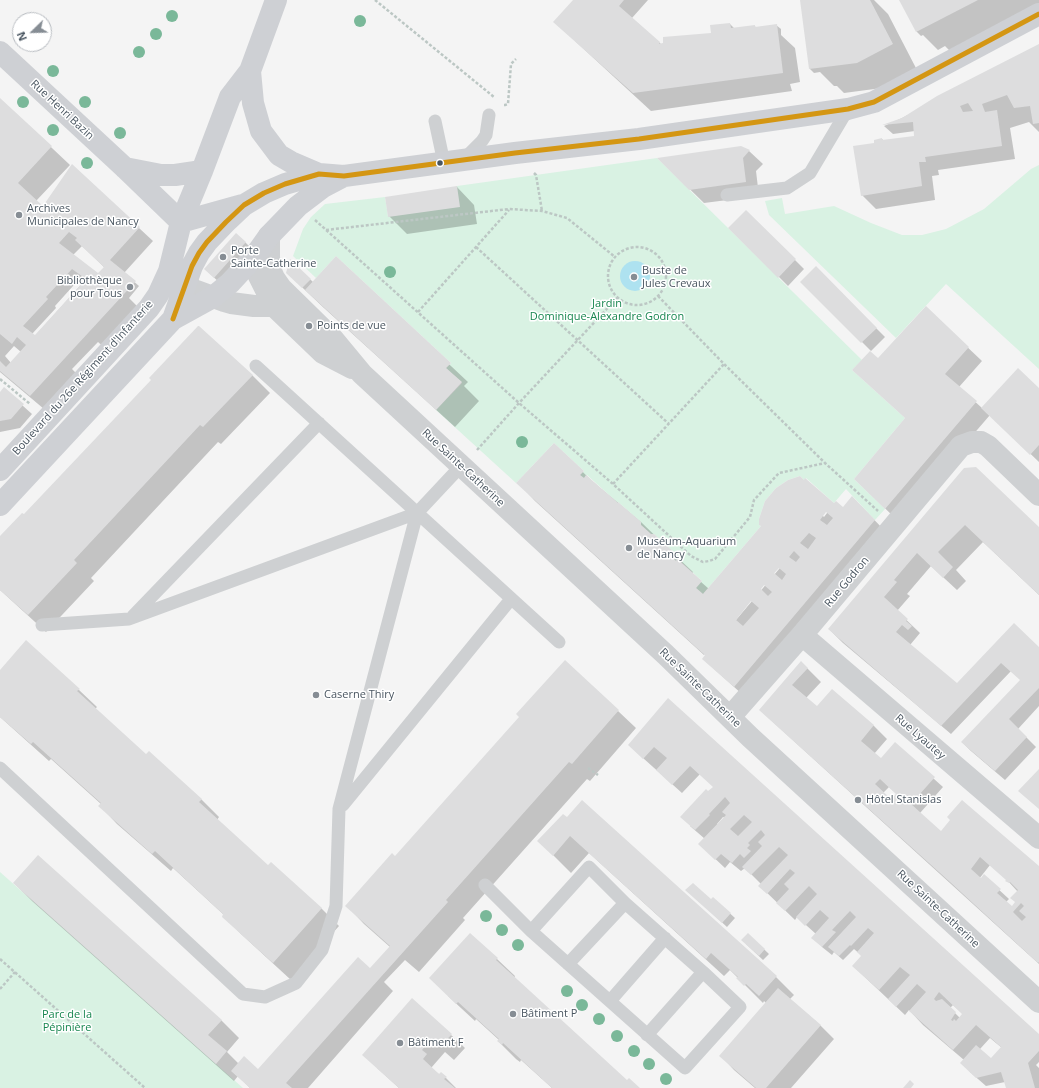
<!DOCTYPE html>
<html>
<head>
<meta charset="utf-8">
<style>
  body { margin:0 }
  #map { position:relative; width:1039px; height:1088px; overflow:hidden; background:#f4f4f4; font-family:"Open Sans",sans-serif }
  canvas { display:block }
  .north { position:absolute; left:12px; top:12px; width:40px; height:40px; box-sizing:border-box; background:#fff; border:1px solid #b7bbc0; border-radius:50%; rotate:247deg; font-size:11px; font-weight:700; line-height:16px; text-align:center; color:#4a5661 }
  .north::after { content:''; display:block; margin:auto; width:14px; height:18px; background:#868d94; clip-path:polygon(50% 0,100% 100%,50% 72%,0 100%) }
</style>
</head>
<body>
<div id="map">
<canvas width="1039" height="1088"></canvas>
<div class="north">N</div>
</div>
<script>
const context = document.querySelector('canvas').getContext('2d');
context.lineJoin = 'round';
function fillPath(path, color) {
  context.fillStyle = color;
  context.fill(path, 'evenodd');
}
function toPath(rows) {
  const path = new Path2D();
  for (const r of rows) {
    if (r.length === 3) {
      path.moveTo(r[0] + r[2], r[1]);
      path.arc(r[0], r[1], r[2], 0, 2 * Math.PI);
      continue;
    }
    path.moveTo(r[0], r[1]);
    for (let i = 2; i < r.length; i += 2) path.lineTo(r[i], r[i + 1]);
  }
  return path;
}
function strokePath(path, color, width, dash) {
  context.strokeStyle = color;
  context.lineWidth = width;
  context.lineCap = dash ? 'butt' : 'round';
  context.setLineDash(dash || []);
  context.stroke(path);
}
function label(font, color, halo, rows, align = 'center') {
  context.font = font + ' "Open Sans",sans-serif';
  context.lineWidth = 3;
  context.setLineDash([]);
  context.textBaseline = 'middle';
  context.strokeStyle = halo;
  context.fillStyle = color;
  for (const [text, x, y, turn = 0] of rows) {
    context.save();
    context.translate(x, y);
    context.rotate((+turn || 0) * Math.PI / 180);
    context.textAlign = isNaN(turn) ? turn : align;
    if (halo) context.strokeText(text, 0, 0);
    context.fillText(text, 0, 0);
    context.restore();
  }
}
fillPath(toPath([
  [657,158,862,360,852,370,905,418,854,479,885,509,875,520,846,489,834,503,806,478,804,480,800,476,788,480,776,488,765,501,759,519,759,525,761,526,703,594,696,588,702,581,678,559,676,561,673,558,676,554,654,534,651,534,641,525,641,522,618,502,618,503,587,475,584,478,580,475,584,471,554,443,516,483,436,410,462,383,446,368,451,363,336,256,316,278,293,256,303,229,311,217,325,204,385,197,388,216,457,186],
  [1039,165,1039,369,946,284,896,338,769,215,765,201,782,198,785,214,834,206,871,223,902,235,922,235,946,229,984,209,1031,169],
  [0,872,243,1088,0,1088]
]), '#d9f2e3');
fillPath(toPath([
  [635,276,15]
]), '#aee2f0');
fillPath(toPath([
  [574,0,648,0,632,18,661,44,712,34,730,24,735,29,755,26,756,28,776,25,781,29,781,35,795,48,800,82,790,84,792,91,651,111,575,41],
  [808,0,874,0,888,14,917,70,882,88,844,93,837,86,834,86,820,72,814,73,810,69],
  [901,0,1039,0,1039,6,951,52,945,46,938,50,923,35,921,36,917,32],
  [1039,45,1039,132,1029,122,1010,128,1015,159,938,170,939,175,932,176,935,200,876,209,862,195,875,144,882,139,884,141,915,137,915,131,893,134,884,126,902,118],
  [0,99,70,165,36,201,44,208,139,228,153,241,124,273,139,286,129,298,142,311,107,350,98,342,72,369,77,374,44,409,0,372],
  [82,246,104,267,102,277,73,255],
  [82,276,86,279,35,336,32,334,56,308,55,306],
  [14,346,21,352,11,363,5,356],
  [740,147,749,151,763,164,756,171,759,196,704,203,659,159],
  [457,187,474,205,477,224,407,234,389,216],
  [746,211,804,269,788,286,730,228],
  [245,242,254,251,223,286,205,269],
  [336,258,468,382,464,386,479,401,455,427,324,308,287,273,291,261,313,282],
  [816,268,885,337,870,352,878,359,926,308,982,361,959,387,982,408,1039,389,1039,462,990,415,965,444,894,517,864,488,906,418,854,370,871,351,802,282],
  [252,375,270,393,221,444,218,442,91,578,94,581,46,632,0,590,0,538,24,516],
  [4,389,32,414,20,428,0,432,0,393],
  [554,444,592,481,641,522,675,555,693,572,692,574,709,589,822,515,824,517,834,504,843,508,861,506,884,530,743,695,703,659,785,562,784,561,704,655,535,501,518,483],
  [965,469,1039,528,1039,595,983,542,956,570,966,581,957,590,931,566,907,594,910,596,897,611,920,633,910,645,957,684,1014,625,1039,649,1039,706,1018,729,1036,747,1005,780,971,751,962,742,1021,680,1011,671,951,734,843,643,829,629],
  [807,668,821,682,806,698,817,708,832,690,874,726,887,739,874,754,881,759,895,744,943,787,920,813,941,832,1039,868,1039,964,864,805,774,723,760,710],
  [889,787,897,794,891,800,883,793],
  [990,865,1007,880,1018,892,1016,902,1012,907,1006,902,1009,899,984,876,980,880,979,879],
  [0,671,79,690,97,707,95,709,146,755,201,799,219,817,217,820,268,866,321,908,339,926,291,980,241,934,223,916,224,915,173,868,171,871,117,824,100,806,101,804,51,759,49,761,0,717],
  [668,699,1039,1035,1039,1062,1036,1065,1039,1068,1039,1088,1007,1088,1005,1082,986,1086,970,1072,964,1060,923,1025,909,1010,905,1015,853,966,862,956,854,949,843,960,834,952,832,955,822,947,816,934,797,917,795,920,760,886,761,884,745,868,741,871,730,862,725,868,709,853,705,839,690,826,708,793,714,787,700,774,682,793,643,758],
  [723,817,725,818,718,825,717,824],
  [953,1005,963,1014,960,1018,950,1008],
  [990,1038,1002,1048,991,1059,980,1049],
  [618,711,636,728,590,781,587,779,463,918,465,920,419,972,405,960,384,982,393,991,308,1088,250,1088,238,1076,234,1081,32,901,14,883,221,1020,239,1038,227,1052,239,1064,258,1070,374,972,390,947,364,924,347,906,395,858],
  [582,802,776,977,794,995,790,999,820,1025,834,1039,791,1088,755,1088,734,1070,721,1056,766,1003,764,1001,763,1003,730,970,724,976,589,853,571,873,539,841,567,819],
  [691,894,711,900,713,898,735,918,727,927],
  [470,934,497,959,515,976,514,978,627,1081,638,1088,552,1088,521,1060,520,1062,516,1059,498,1041,499,1040,476,1019,475,1021,448,996],
  [748,934,769,954,763,960,746,944],
  [412,1000,451,1035,465,1048,454,1060,445,1052,431,1068,440,1075,446,1078,456,1088,399,1088,377,1068]
]), '#0003');
fillPath(toPath([
  [573,0,624,0,619,6,660,42,659,44,663,43,663,37,711,33,710,25,730,23,731,28,755,25,755,27,777,24,783,73,633,93,553,22],
  [800,0,870,0,893,44,857,63,809,69],
  [899,0,978,0,916,32],
  [1039,44,1039,123,1033,124,1030,106,1014,108,1007,95,982,104,985,112,997,110,1002,146,925,157,926,162,919,162,922,186,861,196,853,146,874,143,874,140,882,138,882,140,914,136,913,122,882,125,902,118,937,96],
  [968,103,973,111,963,112,960,106],
  [0,98,52,146,18,183,43,206,72,164,140,227,110,260,136,281,30,396,0,371,0,361,6,367,26,345,17,337,12,344,0,334],
  [69,232,77,238,75,240,104,267,98,273,59,243],
  [72,269,86,279,35,335,23,326,48,299,46,297],
  [741,146,750,150,743,158,746,182,689,190,657,158],
  [457,186,460,207,388,217,385,197],
  [746,210,796,259,778,278,728,228],
  [236,233,246,242,214,278,204,269],
  [336,256,451,363,446,368,462,382,436,410,305,290],
  [290,259,311,279,302,288,286,273],
  [816,266,877,328,861,343,800,282],
  [926,306,969,347,945,374,977,401,885,509,854,479,905,418,852,370,870,351,878,358],
  [198,326,199,326,253,375,203,427,200,425,74,560,77,563,28,615,0,590,0,536,22,513,24,514,151,380,149,378],
  [1018,368,1039,388,1039,445,1030,455,981,408],
  [4,387,24,404,11,419,0,421,0,392],
  [554,443,584,471,580,475,584,478,586,475,618,503,618,502,641,522,641,525,651,534,654,534,676,554,673,558,676,561,677,559,702,581,696,588,703,594,761,526,759,525,759,519,765,501,776,488,788,480,800,476,804,480,805,478,834,503,836,501,843,507,852,496,875,520,734,687,702,659,705,655,698,649,516,483],
  [826,512,833,518,827,525,820,520],
  [809,533,816,538,808,549,800,543],
  [794,551,800,557,796,562,789,557],
  [779,568,786,574,782,580,774,573],
  [764,585,772,592,768,596,761,589],
  [751,601,759,608,743,626,736,620],
  [976,467,1039,527,1039,595,965,525,938,552,953,567,943,578,917,553,894,580,897,582,884,597,908,619,906,621,912,626,908,630,902,625,896,632,957,683,1014,623,1039,647,1039,688,1009,719,1027,737,995,771,961,742,1020,680,1001,663,941,726,828,629,964,468],
  [26,640,80,689,77,691,146,754,149,751,202,799,199,802,268,865,271,862,322,908,273,963,222,917,223,914,155,851,152,854,98,806,101,803,33,742,31,744,0,717,0,670],
  [565,660,619,710,572,764,569,762,446,900,448,902,286,1083,292,1088,250,1088,231,1071,244,1056,258,1069,358,957,370,968,390,946,345,906,392,853,395,856,519,717,516,714],
  [801,661,808,668,792,685,817,706,832,689,874,725,861,741,881,758,895,742,935,777,911,804,941,831,950,820,947,817,962,800,1039,866,1039,962,1038,963,950,882,759,710],
  [880,779,896,794,891,799,875,784],
  [980,857,1006,880,1005,881,1009,883,1010,882,1018,890,1010,898,1015,902,1012,906,997,893,1001,889,984,874,981,878,971,869],
  [1021,903,1024,906,1019,911,1026,917,1022,921,1013,912],
  [668,698,1039,1034,1039,1051,1028,1063,1035,1088,1006,1088,1001,1072,976,1078,960,1063,976,1045,991,1058,1001,1047,976,1025,953,1050,909,1011,926,992,917,984,896,1007,888,999,910,975,900,967,879,990,852,966,861,956,857,952,874,933,868,928,851,946,850,945,839,956,828,947,856,917,850,911,832,930,836,932,822,947,811,938,829,918,820,910,805,926,796,917,817,894,809,886,785,911,776,903,789,889,784,884,795,873,790,869,767,894,758,886,788,855,779,847,751,875,742,867,762,846,758,842,765,835,761,830,748,843,750,845,747,848,751,851,744,858,740,854,732,863,721,854,715,860,698,844,726,815,722,812,730,803,725,797,709,814,710,815,695,830,680,817,706,789,708,791,713,787,690,766,672,785,656,770,667,758,654,747,643,759,628,745],
  [744,815,752,822,738,836,730,829],
  [939,992,962,1014,956,1021,954,1019,953,1021,951,1020,956,1012,942,999,936,1001,934,999],
  [1039,769,1039,809,1018,791],
  [582,800,777,976,759,996,746,984,744,986,736,978,738,977,711,953,706,959,570,836,553,856,537,841,563,814,567,817],
  [38,855,222,1020,208,1035,227,1051,216,1064,13,883],
  [693,883,711,899,713,897,731,913,722,923,685,890],
  [470,933,498,958,496,960,518,980,627,1080,629,1078,640,1088,552,1088,503,1043,502,1045,497,1041,499,1039,458,1002,456,1004,429,978],
  [748,933,765,949,759,956,741,940],
  [778,988,821,1025,766,1088,756,1088,719,1056],
  [412,998,452,1034,440,1047,431,1039,422,1050,427,1054,423,1059,439,1074,441,1072,447,1077,444,1079,455,1088,399,1088,362,1055],
  [910,1080,914,1084,911,1088,903,1088]
]), '#ddddde');
strokePath(toPath([
  [375,0,494,97],
  [504,105,505,105,508,104,511,64,516,59],
  [534,173,536,175,542,211],
  [315,220,519,403,613,484,691,556,703,562,709,561,715,559,750,517,754,500,779,473,825,463],
  [326,230,509,209,542,211,567,218,615,257],
  [476,247,669,424],
  [637,276,29],
  [658,296,724,364,825,463,878,511],
  [418,312,509,210],
  [0,379,30,404],
  [477,450,519,403,617,298],
  [613,484,724,364],
  [588,768,598,775],
  [0,959,145,1088],
  [0,989,15,972]
]), '#bcc7c4', 2.5, [3, 2]);
strokePath(toPath([
  [435,121,444,163],
  [463,160,482,141,486,135,489,115],
  [727,195,787,188,810,173,848,109],
  [256,366,559,642],
  [133,616,319,423],
  [42,625,129,619,417,513,461,466],
  [0,768,243,994,265,997,296,983,322,950,336,906,339,809,417,513],
  [343,805,511,599],
  [485,885,531,931,685,1068,740,1007,703,972,625,903,589,867,531,931],
  [568,964,625,903],
  [610,1001,665,938],
  [647,1035,703,972]
]), '#ced0d2', 13);
strokePath(toPath([
  [269,236,269,257,270,269,274,278,281,288,333,339,362,374,666,655,750,737,1039,1002],
  [257,272,274,306,323,353,352,368],
  [171,273,194,290,224,301,231,303,254,306,274,306],
  [802,635,1039,838],
  [730,717,802,635,961,446,972,442,981,442,988,446,1039,495]
]), '#ced0d2', 22);
strokePath(toPath([
  [0,52,125,168,181,222],
  [250,71,253,103,261,131,279,155,291,162,319,174],
  [125,168,161,175,175,175,202,171],
  [181,222,242,205],
  [173,319,192,266,199,253,207,242,226,222,244,205,264,193,285,184,319,174,344,176,515,153,639,139,848,109,874,102,1039,14],
  [0,470,149,308,158,295,169,271,181,222,202,171,230,97,250,71,272,11,276,0],
  [0,505,173,319,213,297,230,283,254,257,269,236,298,206,323,187,344,176]
]), '#ced0d4', 22);
strokePath(toPath([
  [173,319,192,266,199,253,207,242,226,222,244,205,264,193,285,184,319,174,344,176,515,153,639,139,848,109,874,102,1039,14]
]), '#d49613', 5);
context.fillStyle = '#7ab899';
for (const [x, y] of [
  [172,16],
  [360,21],
  [156,34],
  [139,52],
  [53,71],
  [23,102],
  [85,102],
  [53,130],
  [120,133],
  [87,163],
  [390,272],
  [522,442],
  [486,916],
  [502,930],
  [518,945],
  [567,991],
  [582,1005],
  [599,1019],
  [617,1036],
  [634,1051],
  [649,1064],
  [666,1079]
]) {
  context.beginPath();
  context.arc(x, y, 6, 0, 2 * Math.PI);
  context.fill();
}
for (const [x, y, r, color] of [
  [440,163,3.5,"#4a5661"],
  [19,215,4,"#868d94"],
  [223,257,4,"#868d94"],
  [634,277,4,"#868d94"],
  [130,287,4,"#868d94"],
  [309,326,4,"#868d94"],
  [629,548,4,"#868d94"],
  [316,695,4,"#868d94"],
  [858,800,4,"#868d94"],
  [513,1014,4,"#868d94"],
  [400,1043,4,"#868d94"]
]) {
  const dot = new Path2D();
  dot.arc(x, y, r, 0, 2 * Math.PI);
  context.fillStyle = color;
  context.fill(dot);
  strokePath(dot, '#fff', 1.5);
}
label('11px', '#4a5661', '#fff', [
  ["Rue Henri Bazin",62,110,43],
  ["Boulevard du 26e Régiment d'Infanterie",83,378,-48],
  ["Rue Sainte-Catherine",463,468,43],
  ["Rue Godron",847,582,-50],
  ["Rue Sainte-Catherine",700,688,44],
  ["Rue Lyautey",920,737,41],
  ["Rue Sainte-Catherine",938,909,43]
]);
label('11px', '#4a5661', '#fff', [
  ["Archives",27,209],
  ["Municipales de Nancy",27,222],
  ["Porte",231,251],
  ["Sainte-Catherine",231,264],
  ["Buste de",642,271],
  ["Jules Crevaux",642,284],
  ["Bibliothèque",122,281,"right"],
  ["pour Tous",122,294,"right"],
  ["Points de vue",317,326],
  ["Muséum-Aquarium",637,542],
  ["de Nancy",637,555],
  ["Caserne Thiry",324,695],
  ["Hôtel Stanislas",866,800],
  ["Bâtiment P",521,1014],
  ["Bâtiment F",408,1043]
], 'left');
label('11px', '#17864f', '#fff', [
  ["Jardin",607,304],
  ["Dominique-Alexandre Godron",607,317],
  ["Parc de la",67,1015],
  ["Pépinière",67,1028]
]);
</script>
</body>
</html>
